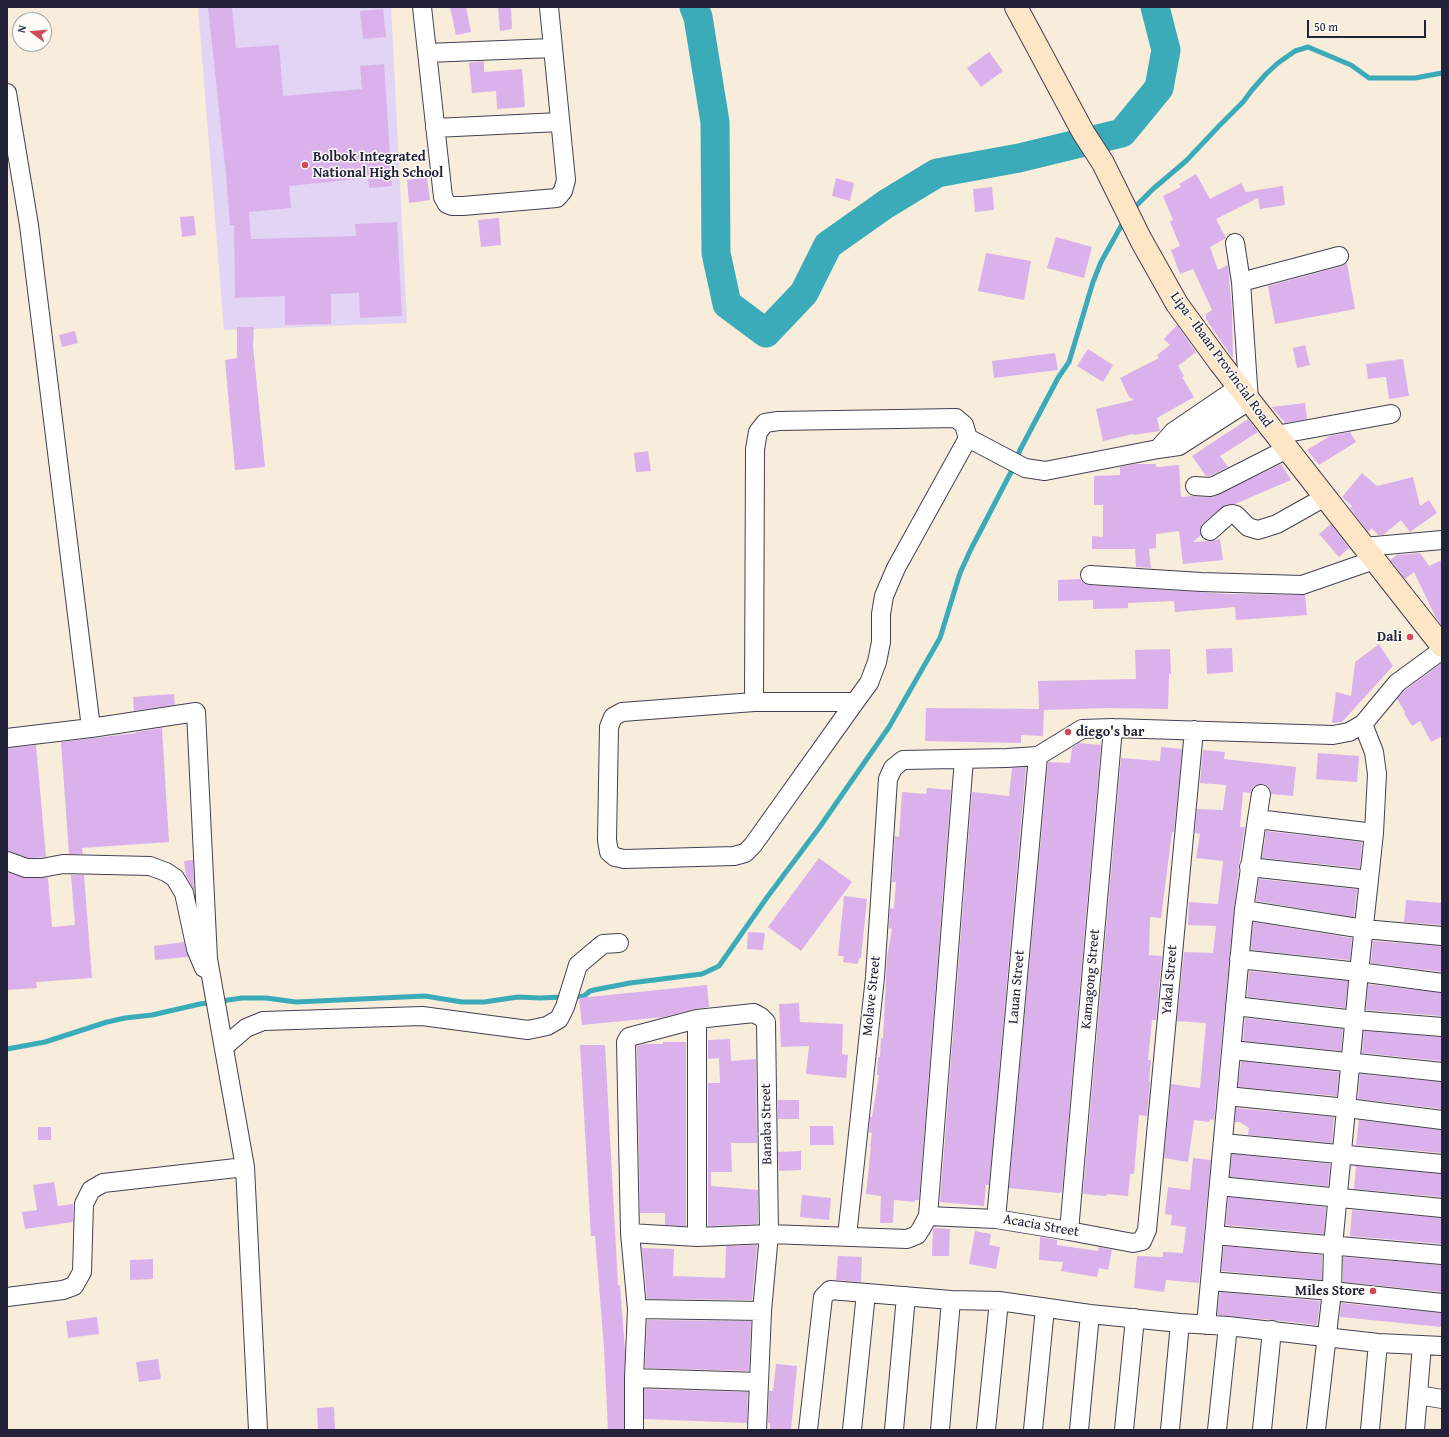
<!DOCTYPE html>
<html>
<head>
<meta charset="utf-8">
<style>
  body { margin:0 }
  #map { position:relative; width:1449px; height:1437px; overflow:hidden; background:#f8ecdb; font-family:"Gentium Book Plus",serif }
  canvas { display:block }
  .frame { position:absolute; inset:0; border:8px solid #22223b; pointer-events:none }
  .north { position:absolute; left:12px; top:12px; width:40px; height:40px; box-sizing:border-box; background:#fdfcf7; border:1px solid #a5a5ac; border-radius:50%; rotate:286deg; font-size:11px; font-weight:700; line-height:16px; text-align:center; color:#22223b }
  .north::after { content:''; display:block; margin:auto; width:14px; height:18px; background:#d1495b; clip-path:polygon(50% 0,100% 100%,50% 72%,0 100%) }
  .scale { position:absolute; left:1307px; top:20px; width:119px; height:18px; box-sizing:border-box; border:2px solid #22223b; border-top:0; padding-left:5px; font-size:12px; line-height:14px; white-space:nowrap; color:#22223b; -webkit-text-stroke:3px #fdfcf7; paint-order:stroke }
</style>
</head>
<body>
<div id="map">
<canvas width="1449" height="1437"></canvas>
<div class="frame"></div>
<div class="north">N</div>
<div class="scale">50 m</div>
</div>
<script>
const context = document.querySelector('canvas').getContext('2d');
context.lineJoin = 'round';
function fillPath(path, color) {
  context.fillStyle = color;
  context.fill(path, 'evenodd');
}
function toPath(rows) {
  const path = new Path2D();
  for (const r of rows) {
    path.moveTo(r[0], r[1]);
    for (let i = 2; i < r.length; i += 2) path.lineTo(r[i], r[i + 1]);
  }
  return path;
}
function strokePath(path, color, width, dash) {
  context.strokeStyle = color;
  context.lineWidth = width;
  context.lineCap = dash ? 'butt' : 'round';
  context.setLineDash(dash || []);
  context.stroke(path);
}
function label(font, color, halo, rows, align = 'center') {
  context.font = font + ' "Gentium Book Plus",serif';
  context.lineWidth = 3;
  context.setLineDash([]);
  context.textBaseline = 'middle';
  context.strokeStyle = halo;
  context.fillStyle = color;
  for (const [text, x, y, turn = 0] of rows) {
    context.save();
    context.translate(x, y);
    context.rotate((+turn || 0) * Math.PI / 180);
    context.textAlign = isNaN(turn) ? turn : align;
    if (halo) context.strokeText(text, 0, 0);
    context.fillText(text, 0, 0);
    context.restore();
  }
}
fillPath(toPath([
  [198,7,391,7,407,323,224,330]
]), '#e1d4f4');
strokePath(toPath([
  [1132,210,1153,189,1186,161,1220,125,1243,102,1252,90,1266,74,1278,63,1295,51,1308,47,1351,65,1369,78,1415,78,1442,73],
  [573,997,584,996,590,991,599,989,630,983,702,974,719,966,768,896,819,828,889,727,940,638,960,573,971,549,1011,472,1020,450,1058,378,1069,362,1093,282,1101,262,1125,219],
  [7,1049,45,1042,107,1022,125,1018,152,1015,200,1004,242,998,266,998,296,1002,425,996,462,1002,484,1002,518,997,540,998,562,997]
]), '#3cabb9', 5);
strokePath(toPath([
  [694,7,698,17,715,122,716,253,727,304,766,333,804,293,828,245,886,204,937,173,1019,158,1122,133,1159,88,1166,50,1155,7]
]), '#3cabb9', 29);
fillPath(toPath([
  [208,7,232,7,236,48,279,45,283,96,362,89,360,66,384,64,392,186,369,188,368,178,289,186,291,208,249,212,251,239,356,236,355,224,397,222,402,316,360,318,359,293,331,294,331,324,285,325,285,296,235,298,234,225,230,225,226,175],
  [450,7,466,7,471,32,456,35],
  [498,7,511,7,512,29,500,31],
  [383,9,386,37,363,39,360,11],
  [989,52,1003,71,981,87,967,68],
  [484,61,484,72,522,69,525,107,497,109,496,91,472,93,469,63],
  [1196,174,1210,199,1241,183,1246,192,1283,186,1285,205,1260,209,1258,198,1216,219,1226,238,1210,247,1218,270,1228,265,1232,310,1233,359,1206,319,1206,314,1212,310,1193,269,1180,274,1171,250,1180,246,1170,222,1173,220,1163,196,1181,187,1179,184],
  [427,177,430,200,409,203,407,180],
  [836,178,854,183,850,201,832,196],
  [992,187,994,210,975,212,973,189],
  [194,216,196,235,182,237,180,217],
  [499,218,501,245,481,247,478,220],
  [1056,237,1092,247,1084,278,1047,268],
  [986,253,1031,261,1024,300,978,291],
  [1347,263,1355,309,1275,324,1268,286,1342,266],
  [1177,325,1196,352,1178,366,1184,376,1182,377,1194,397,1157,418,1160,431,1133,435,1133,434,1103,441,1096,409,1134,400,1129,397,1120,378,1159,358,1157,355,1170,345,1164,339],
  [237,327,254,327,253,346,265,467,235,470,225,360,237,358],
  [75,331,78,343,62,347,59,335],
  [1305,345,1310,365,1297,368,1293,348],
  [1088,349,1113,365,1103,382,1077,366],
  [1055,353,1058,370,994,378,992,361],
  [1403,359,1409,396,1389,399,1386,377,1368,379,1366,364],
  [1305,403,1307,419,1285,423,1272,407],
  [1248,419,1258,432,1220,456,1228,467,1212,475,1206,476,1192,456],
  [1350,432,1356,442,1319,465,1307,450,1330,436],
  [648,451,651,471,636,472,634,453],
  [1134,464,1156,464,1156,467,1179,465,1181,497,1192,496,1213,497,1281,464,1291,480,1235,504,1225,505,1203,523,1200,528,1201,535,1193,542,1212,541,1220,539,1223,560,1183,564,1179,531,1156,534,1156,548,1149,549,1151,568,1136,567,1135,549,1092,549,1092,536,1103,537,1103,505,1094,505,1094,476,1120,475,1120,467],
  [1362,473,1377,486,1413,477,1420,506,1429,500,1437,513,1410,532,1401,520,1383,535,1378,535,1372,528,1368,532,1350,508,1352,506,1342,497],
  [1331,524,1349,548,1339,557,1319,534],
  [1420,553,1429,566,1442,560,1442,626,1435,616,1414,572,1405,579,1390,560,1397,555],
  [1080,579,1084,583,1089,585,1229,594,1305,595,1307,615,1236,620,1235,607,1175,612,1174,601,1128,603,1128,608,1093,609,1093,600,1058,601,1058,580],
  [1379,644,1393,666,1342,722,1332,723,1336,692,1351,696,1355,662],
  [1232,648,1233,672,1207,674,1206,649],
  [1170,649,1171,674,1169,674,1168,709,1109,708,1044,710,1043,736,1021,735,1021,743,925,741,926,708,1039,709,1038,681,1136,679,1135,650],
  [1442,663,1442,736,1431,742,1420,721,1412,726,1404,713,1405,712,1397,699,1404,691],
  [174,694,175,705,134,711,133,697],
  [162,728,169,842,82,848,83,854,69,854,61,742,136,733,136,732],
  [1079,743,1101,745,1062,1192,1059,1193,1009,1188,1048,762,1070,763,1072,748],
  [36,745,46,857,28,858,7,851,7,748],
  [1161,747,1182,749,1174,832,1172,832,1161,918,1150,917,1149,955,1162,956,1156,1020,1152,1020,1148,1060,1151,1060,1149,1082,1150,1082,1147,1116,1139,1115,1134,1174,1130,1174,1128,1196,1107,1194,1106,1196,1083,1194,1121,758,1160,761],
  [1203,750,1225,752,1224,759,1296,767,1293,796,1272,794,1271,795,1271,790,1268,786,1262,784,1258,784,1253,787,1251,793,1243,792,1240,827,1245,827,1239,865,1234,909,1214,1120,1210,1119,1209,1122,1194,1120,1188,1162,1164,1158,1171,1084,1200,1088,1206,1023,1177,1021,1184,952,1213,953,1216,926,1188,925,1189,902,1218,904,1223,861,1196,858,1200,834,1195,833,1197,809,1223,810,1226,785,1200,783],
  [1318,753,1359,756,1357,782,1316,779],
  [1026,767,989,1185,986,1185,984,1206,940,1202,972,792,1009,796,1012,768],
  [927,788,951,790,919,1200,915,1200,915,1202,894,1200,893,1223,880,1223,881,1196,866,1194,871,1147,870,1147,872,1133,869,1132,870,1117,872,1117,879,1075,877,1075,878,1057,880,1057,881,1038,883,1038,887,958,892,929,889,928,890,908,894,909,896,882,892,882,895,836,899,837,902,792,926,794],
  [1266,831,1362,842,1360,868,1262,858],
  [819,858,852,882,801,951,768,927],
  [193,860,194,890,186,875,184,861],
  [7,872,26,878,48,878,52,927,75,925,71,875,84,875,92,978,36,982,37,988,7,990],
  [1259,879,1357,889,1354,917,1256,901],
  [844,896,867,899,861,958,859,958,858,964,843,962,844,956,838,956],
  [1406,900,1442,903,1442,925,1404,922],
  [1253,922,1352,938,1350,960,1251,950],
  [748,932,765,933,763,950,747,949],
  [1373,941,1442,946,1442,972,1371,963],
  [184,942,188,957,155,960,154,946],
  [1249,971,1348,981,1345,1008,1247,997],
  [1368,984,1442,993,1442,1016,1366,1010],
  [707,985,709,1007,694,1009,664,1017,582,1025,579,998],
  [799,1003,800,1022,843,1024,842,1054,848,1055,846,1078,806,1074,809,1046,781,1047,779,1004],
  [1245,1018,1343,1029,1341,1051,1243,1041],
  [1364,1031,1442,1037,1442,1061,1362,1053],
  [730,1039,731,1061,756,1059,757,1143,731,1143,732,1172,711,1172,711,1186,758,1190,758,1224,708,1226,708,1083,720,1083,719,1058,708,1059,708,1040],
  [663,1042,686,1042,686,1226,665,1225,665,1213,640,1213,637,1046,644,1044,663,1044],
  [580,1045,605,1045,618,1285,620,1285,625,1351,624,1430,608,1430,604,1348,595,1236,591,1236],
  [1241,1061,1339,1072,1337,1096,1238,1087],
  [1360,1074,1442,1082,1442,1109,1358,1099],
  [778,1100,799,1100,799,1119,778,1119],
  [1236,1108,1334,1117,1332,1143,1248,1135,1249,1128,1240,1122,1235,1122],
  [1359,1120,1442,1130,1442,1153,1356,1145],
  [810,1126,833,1126,834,1145,810,1145],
  [38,1127,51,1127,51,1140,38,1140],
  [801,1151,801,1170,779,1171,778,1152],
  [1232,1154,1330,1164,1328,1186,1230,1177],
  [1193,1158,1211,1160,1199,1283,1166,1280,1164,1292,1134,1288,1137,1256,1163,1257,1163,1252,1183,1253,1186,1227,1171,1225,1172,1215,1165,1214,1168,1187,1190,1190],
  [1356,1166,1442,1174,1442,1197,1354,1189],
  [54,1182,58,1206,73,1204,73,1222,25,1229,22,1212,37,1210,33,1185],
  [802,1195,831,1198,829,1220,800,1217],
  [1228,1197,1326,1207,1324,1234,1226,1225],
  [1352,1210,1442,1218,1442,1244,1350,1236],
  [933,1228,950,1229,949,1256,932,1256],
  [975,1231,991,1234,989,1245,1000,1247,996,1269,969,1264],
  [1040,1237,1057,1240,1057,1245,1098,1251,1099,1247,1112,1250,1108,1270,1099,1268,1097,1277,1061,1271,1063,1262,1039,1260],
  [757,1245,752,1300,647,1299,642,1248,674,1249,673,1276,725,1278,726,1246],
  [1224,1246,1322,1255,1322,1280,1221,1271],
  [838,1256,862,1257,861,1282,836,1280],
  [1343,1257,1442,1265,1442,1292,1343,1282],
  [153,1259,153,1279,130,1280,130,1260],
  [1220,1292,1320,1301,1317,1325,1273,1320,1217,1315],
  [1341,1303,1442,1313,1442,1327,1340,1317],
  [97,1317,99,1334,68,1338,66,1321],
  [647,1320,751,1321,749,1371,645,1368],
  [158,1359,161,1379,139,1382,136,1362],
  [776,1364,797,1366,791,1430,770,1430,770,1423,768,1423,769,1391,773,1391],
  [644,1389,748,1392,747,1423,644,1419],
  [334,1407,335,1430,318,1430,317,1408]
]), '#dbb1eb');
const minor = toPath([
  [422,7,443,197,447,204,452,206,463,206,557,198,563,191,566,180,549,7],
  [427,53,552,48],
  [7,93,29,225,91,728],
  [435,128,560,122],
  [1235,243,1241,282],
  [1276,435,1391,414],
  [968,438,1025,468,1045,471,1158,449,1179,446,1249,401,1241,282,1339,256],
  [1158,449,1173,432,1239,387],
  [1195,486,1210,487,1216,485,1287,449],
  [1210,531,1228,515,1232,514,1236,515,1248,527,1258,530,1277,524,1325,497],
  [1364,547,1442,540],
  [1090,575,1201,582,1302,585,1374,560],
  [754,702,755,449,758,432,765,423,778,421,956,418,964,425,968,438,896,568,884,596,881,614,881,642,877,662,869,683,855,702,753,845,745,853,734,856,624,859,615,857,609,852,607,840,609,727,613,717,622,712,754,702,855,702],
  [7,738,91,728,196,712,208,959,245,1167,258,1430],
  [1257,819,1261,794],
  [7,861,26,868,42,868,63,864,150,866,166,872,175,878,184,893,196,949,204,968],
  [1249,867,1369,880],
  [1244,910,1364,929,1442,936],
  [1239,959,1359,972,1442,983],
  [1235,1006,1355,1020,1442,1027],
  [697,1019,697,1237],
  [225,1046,246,1028,263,1021,422,1016,528,1030,547,1026,559,1019,565,1007,578,965,603,944,619,943],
  [1232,1050,1442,1072],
  [1227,1096,1347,1108,1442,1120],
  [1223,1143,1442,1164],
  [1219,1186,1442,1208],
  [928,1216,996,1219,1069,1231,1133,1243,1142,1241,1147,1230,1194,730],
  [996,1219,1038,756],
  [1069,1231,1113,728],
  [630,1233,697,1237,769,1234,907,1239,917,1235,921,1229,928,1216,964,759],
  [1214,1235,1442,1255],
  [847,1236,875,977,888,779,893,768,903,760,1007,758,1038,756,1082,729,1113,728,1333,735,1349,732,1363,724,1397,683,1442,650],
  [1210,1281,1332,1291,1442,1303],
  [7,1297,63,1290,74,1286,82,1272,84,1204,91,1190,103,1183,245,1167],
  [637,1309,762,1311],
  [1206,1325,1244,910,1257,819,1374,833],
  [634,1378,759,1382],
  [1418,1395,1442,1399],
  [634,1430,634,1378,637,1309,630,1233,626,1042,629,1037,697,1019,754,1013,761,1017,766,1022,769,1234,762,1311,757,1430],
  [808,1430,823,1297,830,1290,951,1300,999,1301,1090,1314,1180,1323,1228,1326,1378,1343,1442,1346],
  [852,1430,866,1293],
  [894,1430,906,1296],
  [940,1430,951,1300],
  [986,1430,999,1301],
  [1033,1430,1045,1308],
  [1079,1430,1090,1314],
  [1124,1430,1135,1318],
  [1170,1430,1180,1323],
  [1217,1430,1228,1326],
  [1262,1430,1272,1330],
  [1316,1430,1332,1291,1333,1246,1359,972,1374,833,1377,774,1374,752,1363,724],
  [1370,1430,1378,1343],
  [1415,1430,1422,1345]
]);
const secondary = toPath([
  [1016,7,1083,132,1103,163,1141,240,1177,304,1220,363,1442,646]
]);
strokePath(minor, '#424053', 20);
strokePath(secondary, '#424053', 24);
strokePath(minor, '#fff', 18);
strokePath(secondary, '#fee5c5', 22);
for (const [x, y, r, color] of [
  [305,165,4,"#d1495b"],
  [1410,637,4,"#d1495b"],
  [1068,732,4,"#d1495b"],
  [1373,1291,4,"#d1495b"]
]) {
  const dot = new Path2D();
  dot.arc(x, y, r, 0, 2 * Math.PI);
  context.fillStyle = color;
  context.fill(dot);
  strokePath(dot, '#fdfcf7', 1.5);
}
label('bold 14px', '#22223b', '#fdfcf7', [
  ["Bolbok Integrated",313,157],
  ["National High School",313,173],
  ["Dali",1402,637,"right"],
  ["diego's bar",1076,732],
  ["Miles Store",1365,1291,"right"]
], 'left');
label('14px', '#22223b', '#fdfcf7', [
  ["Lipa - Ibaan Provincial Road",1221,360,54],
  ["Kamagong Street",1091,979,-85],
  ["Yakal Street",1170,980,-85],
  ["Lauan Street",1017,987,-85],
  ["Molave Street",872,996,-84],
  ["Banaba Street",767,1124,-91],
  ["Acacia Street",1041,1226,10]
]);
</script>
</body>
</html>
